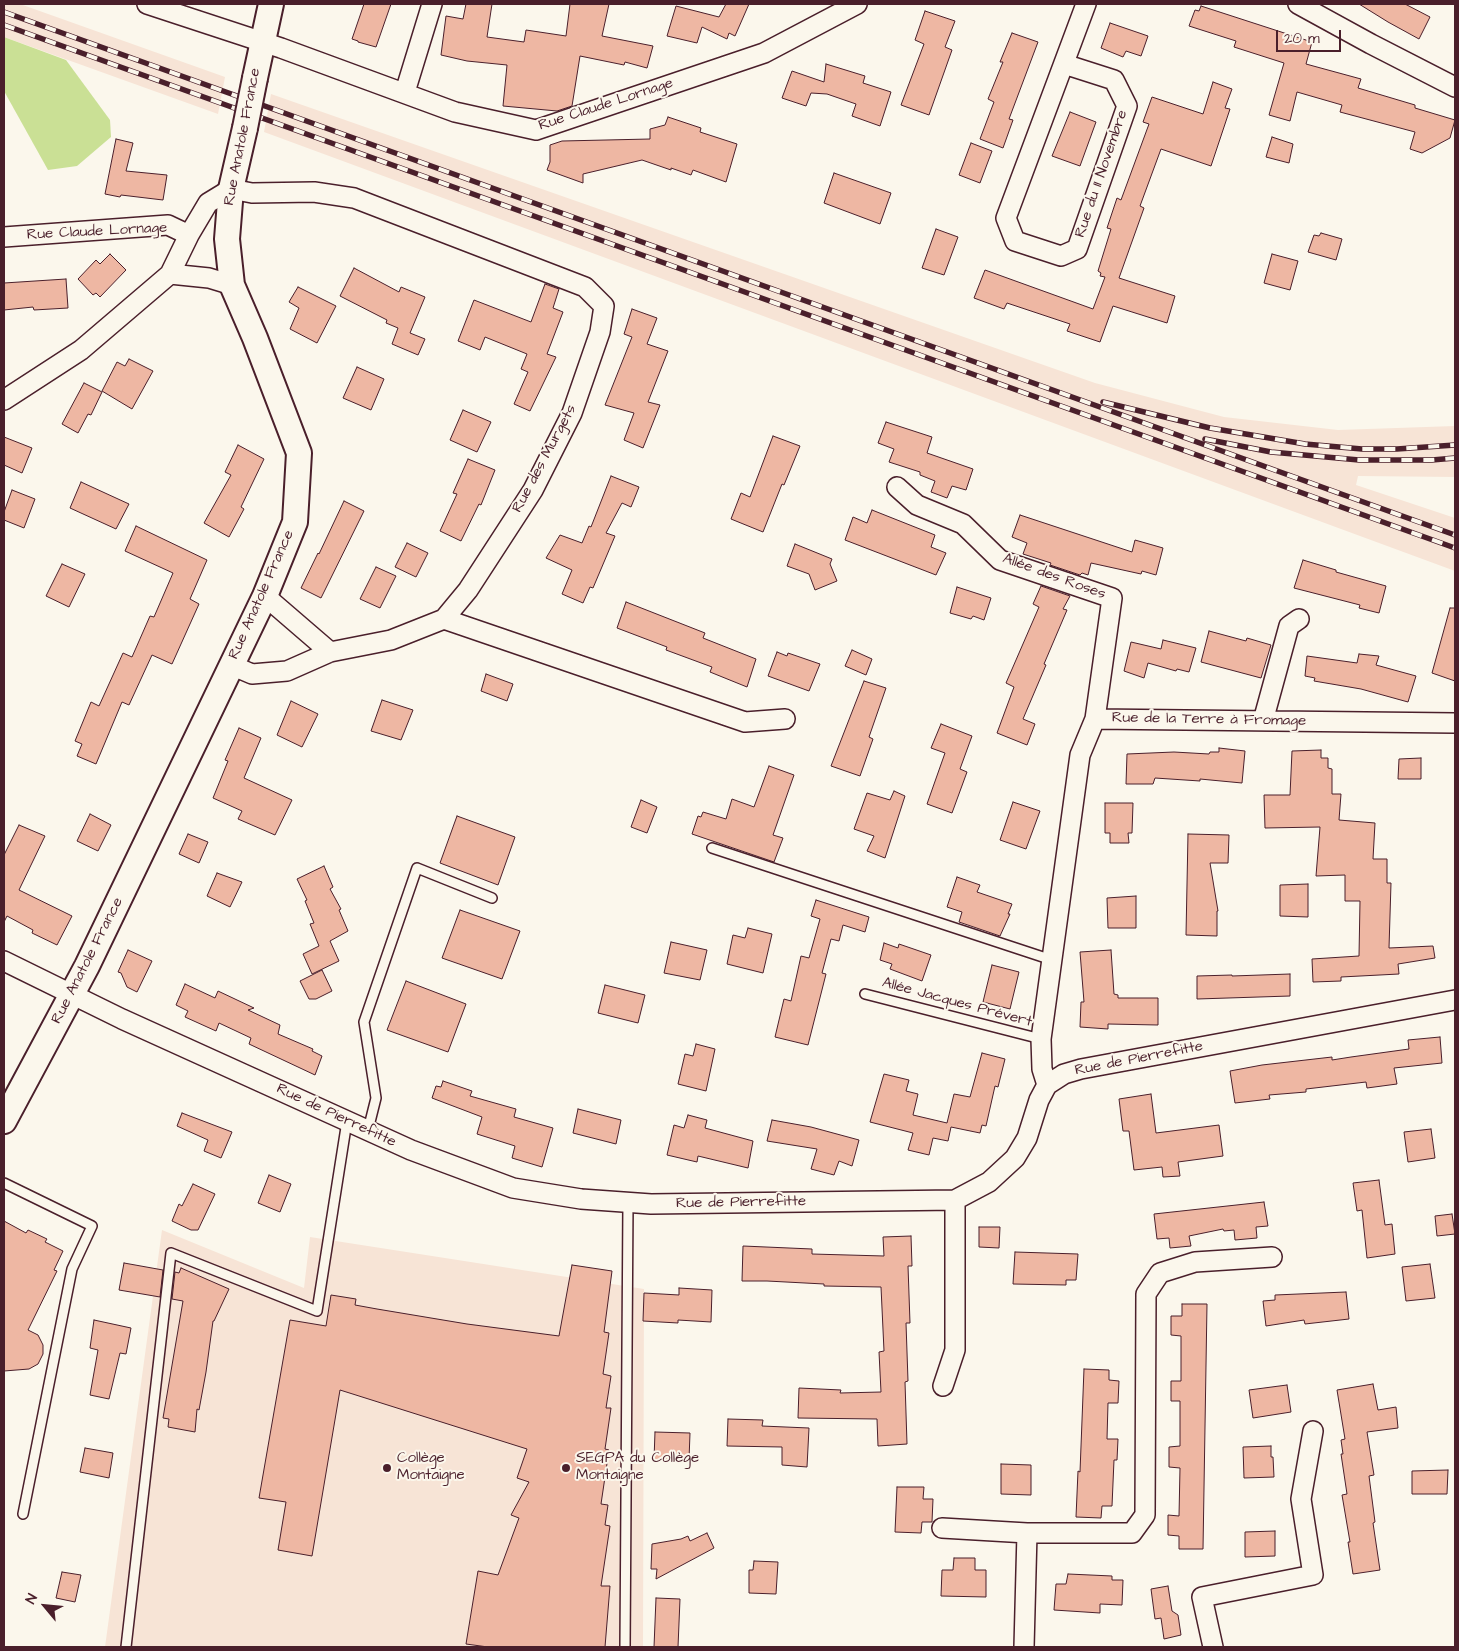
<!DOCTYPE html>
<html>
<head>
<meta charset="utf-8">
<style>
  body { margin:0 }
  #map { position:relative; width:1459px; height:1651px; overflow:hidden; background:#fbf7ec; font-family:"Architects Daughter",sans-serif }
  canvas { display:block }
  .frame { position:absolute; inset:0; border:5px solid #4a1f2b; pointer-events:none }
  .north { position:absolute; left:20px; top:1581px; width:50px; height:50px; -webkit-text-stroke:4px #fbf7ec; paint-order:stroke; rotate:298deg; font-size:14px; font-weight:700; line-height:20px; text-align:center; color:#4a1f2b }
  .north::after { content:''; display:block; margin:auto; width:18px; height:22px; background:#4a1f2b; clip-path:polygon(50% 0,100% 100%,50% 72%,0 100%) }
  .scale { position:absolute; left:1276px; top:30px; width:65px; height:22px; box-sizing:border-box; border:2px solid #4a1f2b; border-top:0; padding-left:6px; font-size:15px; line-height:18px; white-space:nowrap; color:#4a1f2b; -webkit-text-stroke:4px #fbf7ec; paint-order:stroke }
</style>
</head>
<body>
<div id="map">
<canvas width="1459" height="1651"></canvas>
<div class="frame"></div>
<div class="north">N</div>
<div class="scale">20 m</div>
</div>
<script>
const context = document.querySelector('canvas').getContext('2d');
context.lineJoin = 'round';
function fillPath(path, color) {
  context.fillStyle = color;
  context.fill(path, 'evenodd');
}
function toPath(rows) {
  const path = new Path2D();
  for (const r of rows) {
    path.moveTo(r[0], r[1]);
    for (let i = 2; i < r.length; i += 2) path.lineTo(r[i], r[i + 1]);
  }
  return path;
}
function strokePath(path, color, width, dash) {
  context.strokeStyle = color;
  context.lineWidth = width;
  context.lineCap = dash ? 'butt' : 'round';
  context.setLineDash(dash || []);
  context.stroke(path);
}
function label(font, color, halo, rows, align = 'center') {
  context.font = font + ' "Architects Daughter",sans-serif';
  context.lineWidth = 4;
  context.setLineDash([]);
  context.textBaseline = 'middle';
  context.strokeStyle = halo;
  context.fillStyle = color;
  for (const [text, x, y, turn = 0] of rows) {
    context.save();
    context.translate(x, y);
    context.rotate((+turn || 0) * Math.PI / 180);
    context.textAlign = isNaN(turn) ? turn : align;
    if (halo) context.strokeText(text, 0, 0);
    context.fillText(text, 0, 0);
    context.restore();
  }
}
fillPath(toPath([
  [4,4,20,4,225,77,218,114,4,37],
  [271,94,1095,383,1224,417,1338,430,1455,426,1455,477,1358,476,1356,485,1455,518,1455,571,264,132],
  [162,1230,304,1288,310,1237,644,1289,643,1647,105,1647]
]), '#f7e4d6');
fillPath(toPath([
  [4,37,66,60,110,120,111,137,77,166,48,170,4,91]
]), '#cae095');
const building = toPath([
  [364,4,391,4,376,47,358,42,358,41,352,39,364,4],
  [466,4,492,4,487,37,524,42,526,30,566,36,570,4,609,4,602,36,653,46,647,68,625,62,624,65,580,56,572,106,557,111,503,106,507,65,467,61,441,55,446,16,463,19,466,4],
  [726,4,749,4,735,36,729,33,727,39,702,27,697,43,667,36,676,6,719,17,726,4],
  [1359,4,1405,4,1430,17,1419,39,1388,22,1359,4],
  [1201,6,1312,42,1306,64,1361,79,1358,88,1415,105,1415,108,1455,120,1450,138,1422,153,1410,149,1415,132,1340,112,1342,105,1297,92,1290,121,1269,115,1284,63,1234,47,1236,41,1189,26,1195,10,1199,11,1201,6],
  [925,11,955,21,945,47,952,50,929,115,901,105,924,44,915,40,925,11],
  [1110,23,1148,36,1141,56,1126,51,1123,57,1101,48,1110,23],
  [1012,33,1038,42,1009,119,1013,120,1003,148,980,139,994,102,988,99,1003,62,1000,62,1012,33],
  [826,64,865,76,863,83,891,92,880,126,852,116,856,104,827,94,811,93,806,106,782,98,792,71,824,82,826,64],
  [1213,82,1232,89,1225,108,1230,109,1211,166,1161,149,1140,206,1144,208,1119,278,1175,296,1167,323,1113,306,1100,342,1067,331,1070,324,1007,303,1004,309,974,298,985,270,1093,309,1105,277,1100,276,1101,273,1098,271,1111,229,1107,228,1117,198,1121,200,1149,124,1143,122,1152,97,1203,114,1213,82],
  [1070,112,1096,122,1080,166,1052,156,1070,112],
  [668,117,701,128,700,132,737,144,726,182,693,170,691,175,671,168,671,170,642,160,583,174,583,183,547,170,550,162,550,145,562,141,650,139,650,129,665,125,668,117],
  [1272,137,1293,144,1289,163,1266,157,1272,137],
  [116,139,133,143,126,171,167,175,163,200,121,195,120,197,105,194,116,139],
  [971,143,992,151,980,183,959,175,971,143],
  [834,173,891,193,880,224,824,203,834,173],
  [936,229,958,237,944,275,922,268,936,229],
  [1321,233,1342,239,1336,260,1308,252,1314,235,1319,236,1321,233],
  [110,254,126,270,100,297,96,293,93,295,78,279,96,260,100,264,110,254],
  [1272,254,1298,261,1290,290,1264,283,1272,254],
  [354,268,399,292,401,287,425,297,410,333,425,339,418,355,392,344,398,328,386,323,387,320,340,296,354,268],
  [66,279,68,308,34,310,33,307,4,310,4,283,66,279],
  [545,284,559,289,553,308,563,312,547,354,556,357,530,411,514,404,528,372,521,369,527,354,485,337,480,350,458,341,474,300,531,322,545,284],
  [298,287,336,306,317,343,290,329,299,308,289,302,298,287],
  [632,309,657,318,647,344,668,351,648,402,660,405,643,448,624,440,634,413,605,405,632,337,624,334,632,309],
  [129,359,153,371,132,409,102,391,117,362,125,366,129,359],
  [357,367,384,379,371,410,343,398,357,367],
  [84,383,102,392,91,415,88,414,78,433,62,424,84,383],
  [463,410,491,422,477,452,450,440,463,410],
  [886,422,932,437,927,453,973,469,966,490,952,486,947,498,931,492,935,481,920,475,920,472,889,462,894,449,878,443,886,422],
  [773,436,800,446,784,485,782,484,763,532,731,519,741,493,750,497,773,436],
  [4,437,32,448,22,473,4,465,4,437],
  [238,445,264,459,241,507,244,509,229,537,204,523,231,475,225,472,238,445],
  [468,459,495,470,481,505,479,504,461,541,440,531,457,494,453,493,468,459],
  [611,476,639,487,631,507,622,503,606,533,615,536,593,588,590,587,583,603,562,594,572,570,546,558,560,535,582,543,589,526,591,527,611,476],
  [81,482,129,504,116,529,70,508,81,482],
  [12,490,35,499,24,528,4,520,4,512,12,490],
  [344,501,364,511,321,598,301,588,318,553,319,554,344,501],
  [872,510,935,535,931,547,946,553,936,575,845,540,853,517,867,523,872,510],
  [1020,515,1132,552,1135,540,1163,548,1156,575,1142,571,1141,574,1091,563,1088,575,1082,573,1080,575,1050,565,1051,563,1023,554,1027,543,1012,537,1020,515],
  [136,526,207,560,190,599,199,604,172,664,152,655,129,705,122,702,96,764,77,756,82,744,75,741,91,702,99,706,123,653,132,657,150,616,154,617,173,573,125,551,136,526],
  [407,543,428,553,416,577,395,567,407,543],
  [795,544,832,559,830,564,837,581,815,590,809,574,787,566,795,544],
  [1303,560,1336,570,1336,572,1386,586,1379,613,1359,608,1360,605,1294,588,1303,560],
  [62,564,85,574,69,607,46,596,62,564],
  [376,567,396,576,380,608,360,599,376,567],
  [1041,586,1070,596,1063,609,1067,610,1044,664,1046,665,1023,719,1035,724,1027,745,997,733,1014,687,1006,683,1039,607,1033,604,1041,586],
  [957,587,991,598,984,620,973,616,971,619,950,613,957,587],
  [626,602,705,633,703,638,756,659,747,687,710,672,712,667,666,650,667,647,617,628,626,602],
  [1450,608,1455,608,1455,681,1432,673,1450,608],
  [1209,631,1246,641,1247,638,1271,645,1261,678,1201,662,1209,631],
  [1163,640,1196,648,1189,672,1177,669,1176,671,1148,663,1144,678,1124,671,1131,642,1161,649,1163,640],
  [852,650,872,659,866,675,845,666,852,650],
  [777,652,787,656,788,653,820,664,809,691,768,676,777,652],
  [1359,654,1379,656,1376,665,1416,676,1408,702,1361,689,1314,681,1315,678,1305,676,1307,656,1357,663,1359,654],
  [486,674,513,684,507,701,481,691,486,674],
  [864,681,886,688,869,737,873,739,860,776,831,766,864,681],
  [382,700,413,710,401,740,371,731,382,700],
  [291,701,318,714,302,747,277,735,291,701],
  [941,724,972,736,960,769,967,772,952,813,927,804,945,753,931,748,941,724],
  [239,728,261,738,244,778,292,800,275,835,238,819,242,811,213,798,228,761,225,760,239,728],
  [1219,748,1245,751,1242,783,1200,779,1200,781,1155,778,1153,784,1126,784,1127,754,1174,752,1209,754,1210,752,1219,752,1219,748],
  [1321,750,1321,758,1328,758,1328,768,1332,769,1332,794,1341,794,1339,820,1375,823,1373,859,1387,859,1387,883,1391,883,1389,948,1433,946,1435,958,1398,964,1399,974,1341,977,1341,981,1313,982,1312,959,1359,956,1360,901,1345,901,1345,875,1316,876,1320,827,1265,828,1264,795,1290,795,1292,751,1321,750],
  [1421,758,1421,779,1398,779,1399,759,1421,758],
  [769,766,794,775,773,835,783,838,774,862,692,834,698,816,701,817,703,812,726,819,732,799,754,807,769,766],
  [894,791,905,796,885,858,867,851,874,836,854,829,867,793,890,800,894,791],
  [641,800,657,807,647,833,631,827,641,800],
  [1013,802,1040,811,1026,849,1000,840,1013,802],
  [1105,803,1133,803,1132,833,1128,833,1129,843,1110,843,1110,833,1105,833,1105,803],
  [90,814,111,825,98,851,77,841,90,814],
  [457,816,515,837,498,885,440,863,457,816],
  [19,825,45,836,19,890,72,916,57,945,32,933,33,930,7,916,4,922,4,855,19,825],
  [188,834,208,842,199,863,179,854,188,834],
  [1188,834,1229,835,1228,863,1210,863,1218,911,1217,911,1217,936,1186,935,1188,834],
  [324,866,333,887,330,889,341,909,339,910,348,931,330,941,339,961,312,974,303,954,319,946,310,924,314,923,305,901,307,900,297,879,324,866],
  [217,873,242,882,230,907,207,896,217,873],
  [957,877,980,885,977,892,1012,904,1008,914,1010,914,1000,936,959,922,962,912,947,907,957,877],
  [1308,884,1308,917,1280,916,1280,885,1308,884],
  [1136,896,1136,928,1108,928,1107,898,1136,896],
  [816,900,869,917,865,932,843,925,839,941,831,939,822,973,826,974,808,1045,775,1037,784,999,791,1001,801,956,809,958,820,919,811,916,816,900],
  [460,910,520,931,502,979,442,958,460,910],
  [748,928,772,934,763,973,727,964,733,935,745,938,748,928],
  [671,942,707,950,700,980,664,973,671,942],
  [884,943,898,948,899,944,931,955,922,981,890,969,892,964,880,960,884,943],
  [128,950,152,961,137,992,127,987,121,973,118,972,128,950],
  [1111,950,1114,994,1118,995,1118,998,1158,998,1158,1025,1108,1024,1108,1029,1080,1027,1081,1002,1084,1002,1080,952,1111,950],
  [992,965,1019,972,1010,1009,983,1002,992,965],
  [322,970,332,991,316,999,309,999,300,981,322,970],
  [1290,974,1290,996,1197,999,1197,976,1232,975,1232,976,1290,974],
  [406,981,466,1004,448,1052,387,1030,406,981],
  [185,984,215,998,218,991,254,1008,248,1010,280,1025,278,1034,313,1049,312,1051,322,1056,315,1075,249,1044,251,1038,219,1023,216,1031,185,1017,188,1011,176,1005,185,984],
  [605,985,645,995,638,1023,598,1013,605,985],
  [1440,1037,1442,1063,1394,1068,1397,1084,1367,1088,1366,1082,1306,1089,1306,1092,1269,1095,1270,1099,1235,1103,1230,1071,1262,1065,1332,1057,1332,1060,1351,1057,1409,1049,1408,1040,1440,1037],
  [696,1044,715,1049,706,1091,678,1084,685,1054,693,1056,696,1044],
  [982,1053,1005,1059,998,1087,995,1086,986,1126,982,1125,980,1133,951,1127,948,1141,933,1138,929,1155,908,1150,913,1133,870,1122,884,1074,909,1080,906,1091,918,1094,913,1115,947,1123,954,1094,970,1097,982,1053],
  [443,1081,472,1091,470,1096,516,1109,514,1117,553,1128,542,1167,512,1158,515,1146,477,1134,482,1117,432,1098,436,1086,441,1087,443,1081],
  [1151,1094,1156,1133,1219,1125,1223,1156,1178,1162,1180,1176,1163,1177,1162,1167,1134,1170,1129,1131,1123,1131,1119,1099,1151,1094],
  [578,1109,621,1120,616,1144,573,1133,578,1109],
  [182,1113,232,1132,221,1158,204,1151,208,1140,177,1126,182,1113],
  [688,1115,707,1120,705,1128,753,1141,748,1168,698,1156,697,1162,667,1155,674,1125,684,1128,688,1115],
  [772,1120,811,1127,859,1140,852,1166,839,1161,834,1175,811,1169,817,1149,767,1141,772,1120],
  [1431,1129,1435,1158,1408,1162,1404,1132,1431,1129],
  [269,1175,291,1184,280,1212,258,1203,269,1175],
  [1379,1180,1385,1225,1392,1224,1395,1254,1367,1258,1362,1210,1357,1211,1353,1183,1379,1180],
  [193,1184,215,1194,198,1230,191,1230,172,1221,179,1204,182,1206,193,1184],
  [1264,1202,1268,1226,1256,1227,1257,1238,1235,1240,1234,1230,1224,1231,1223,1229,1189,1236,1191,1246,1170,1248,1169,1238,1157,1239,1154,1214,1264,1202],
  [1452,1214,1455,1234,1437,1236,1435,1216,1452,1214],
  [4,1221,26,1233,28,1230,47,1239,45,1242,63,1251,54,1270,57,1271,28,1330,38,1335,43,1345,43,1354,38,1364,29,1369,4,1371,4,1221],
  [979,1227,1000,1227,999,1248,979,1247,979,1227],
  [911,1236,912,1266,908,1266,910,1323,906,1323,908,1381,905,1382,907,1444,878,1446,877,1419,798,1418,799,1388,841,1390,840,1393,881,1392,879,1352,884,1351,881,1287,824,1286,824,1284,767,1281,742,1281,743,1246,812,1249,812,1254,884,1256,883,1237,911,1236],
  [1015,1252,1078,1254,1076,1280,1066,1280,1066,1285,1013,1284,1015,1252],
  [124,1263,163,1270,160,1297,119,1290,124,1263],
  [1430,1264,1435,1298,1406,1301,1402,1267,1430,1264],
  [572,1265,612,1271,604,1332,609,1333,603,1374,611,1376,606,1408,611,1408,605,1449,609,1450,601,1504,608,1505,605,1525,610,1526,601,1586,610,1586,605,1647,488,1647,466,1644,478,1571,498,1575,519,1518,511,1515,529,1482,517,1478,527,1449,340,1390,312,1556,278,1550,286,1502,259,1498,290,1320,326,1326,331,1295,356,1299,355,1305,377,1309,467,1324,559,1336,572,1265],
  [181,1268,229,1289,214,1321,213,1321,206,1372,199,1410,197,1409,195,1432,168,1427,169,1419,163,1418,183,1301,172,1299,175,1272,179,1273,181,1268],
  [679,1288,712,1290,711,1322,678,1320,678,1323,643,1321,644,1293,679,1295,679,1288],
  [1346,1292,1349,1319,1305,1324,1304,1320,1266,1326,1263,1301,1275,1300,1275,1295,1346,1292],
  [1182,1304,1207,1304,1203,1549,1179,1549,1179,1536,1168,1535,1168,1515,1179,1516,1180,1468,1169,1467,1169,1447,1180,1446,1180,1401,1171,1401,1171,1381,1181,1381,1181,1336,1171,1335,1171,1316,1182,1316,1182,1304],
  [94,1320,131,1328,126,1354,120,1353,109,1399,90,1395,98,1350,90,1348,94,1320],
  [1084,1369,1109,1370,1109,1380,1119,1381,1118,1403,1108,1403,1107,1439,1118,1439,1117,1460,1114,1460,1112,1506,1102,1506,1101,1518,1076,1517,1078,1471,1080,1472,1084,1369],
  [1373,1384,1378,1410,1396,1407,1398,1428,1367,1432,1374,1475,1369,1476,1375,1522,1373,1523,1380,1570,1353,1574,1348,1542,1350,1542,1342,1495,1347,1494,1341,1454,1343,1454,1341,1440,1345,1439,1337,1390,1373,1384],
  [1287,1385,1291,1412,1253,1418,1249,1390,1287,1385],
  [728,1419,763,1420,762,1426,809,1428,807,1467,782,1465,782,1447,727,1446,728,1419],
  [655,1432,690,1433,689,1460,654,1460,655,1432],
  [1271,1446,1271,1457,1273,1457,1274,1477,1244,1478,1243,1447,1271,1446],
  [85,1448,113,1453,109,1478,80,1472,85,1448],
  [1001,1464,1031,1465,1031,1495,1001,1494,1001,1464],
  [1448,1470,1447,1494,1412,1494,1412,1471,1448,1470],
  [897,1487,924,1487,923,1499,933,1499,932,1522,922,1522,921,1533,895,1532,897,1487],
  [1275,1531,1275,1556,1245,1557,1245,1532,1275,1531],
  [707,1533,714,1548,656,1579,657,1569,651,1569,652,1544,681,1539,688,1536,690,1541,707,1533],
  [954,1558,975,1558,975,1570,986,1570,986,1597,941,1596,942,1570,953,1570,954,1558],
  [754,1561,778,1562,776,1594,749,1593,749,1570,753,1570,754,1561],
  [62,1572,81,1575,75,1602,56,1598,62,1572],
  [1068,1574,1112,1576,1112,1580,1123,1580,1122,1605,1100,1604,1100,1613,1054,1610,1056,1584,1066,1584,1068,1574],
  [1168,1586,1172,1611,1178,1615,1181,1635,1164,1639,1161,1618,1155,1619,1151,1589,1168,1586],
  [656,1598,680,1599,678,1647,654,1647,656,1598]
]);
fillPath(building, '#eeb7a3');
strokePath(building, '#4a1f2b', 1);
const service = toPath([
  [712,848,1052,960],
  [865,994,1041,1039],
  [368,1130,376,1098,364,1022,417,868,492,898],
  [4,1183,92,1226,72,1269,23,1514],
  [126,1647,171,1253,317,1311,347,1121],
  [625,1647,628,1202]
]);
const minor = toPath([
  [147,4,281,48,455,112,536,130,764,53,857,4],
  [1298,4,1371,44,1455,87],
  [1064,64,1114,80,1127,106,1077,249,1061,256,1015,241,1006,218,1086,4],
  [405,92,432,4],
  [4,237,168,225,189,235],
  [4,400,81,350,170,274],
  [897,487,917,505,963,524,1000,560,1112,598,1095,719],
  [265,596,330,652],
  [444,619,745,722,785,719],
  [231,665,252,674,287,671,330,652,391,640,444,619,468,590,533,490,572,413,600,332,604,306,585,287,354,198,314,192,252,193,231,189,208,203,189,235,170,274,209,278,232,285],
  [1263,721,1289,626,1299,619],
  [4,961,122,1019,411,1150,513,1188,581,1199,651,1204,955,1200,989,1182,1015,1158,1027,1138,1039,1100,1047,1085,1064,1074,1081,1069,1455,1000],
  [1047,1085,1042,1069,1041,1039,1080,755,1095,719,1455,723],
  [943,1386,955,1350,955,1200],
  [942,1528,1027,1533],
  [1024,1647,1027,1533,1132,1533,1145,1515,1146,1294,1160,1273,1195,1262,1272,1257],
  [1213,1647,1202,1597,1313,1575,1301,1499,1313,1431]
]);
const tertiary = toPath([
  [255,78,271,4],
  [4,1121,87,966,265,596,295,522,299,453,255,338,232,285,227,239,231,189,245,128]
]);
strokePath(service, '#4a1f2b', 12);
strokePath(minor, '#4a1f2b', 22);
strokePath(tertiary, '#4a1f2b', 28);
strokePath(service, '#fbf7ec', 9);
strokePath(minor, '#fbf7ec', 19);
strokePath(tertiary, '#fbf7ec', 24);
const rail = toPath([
  [4,12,1455,535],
  [4,25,1455,548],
  [1103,402,1210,428,1305,444,1362,449,1397,449,1455,445],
  [1205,439,1271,452,1359,460,1432,460,1455,458]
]);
strokePath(rail, '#4a1f2b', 5.5);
strokePath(rail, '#fbf7ec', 4, [11]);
const tertiaryBridge = toPath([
  [245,128,255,78]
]);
strokePath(tertiaryBridge, '#4a1f2b', 28, []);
strokePath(tertiaryBridge, '#fbf7ec', 24);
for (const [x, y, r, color] of [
  [387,1468,5,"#4a1f2b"],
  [566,1468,5,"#4a1f2b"]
]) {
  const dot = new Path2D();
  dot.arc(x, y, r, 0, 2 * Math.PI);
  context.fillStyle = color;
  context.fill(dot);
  strokePath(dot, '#fbf7ec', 2);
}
label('15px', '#4a1f2b', '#fbf7ec', [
  ["Rue Claude Lornage",606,105,-18],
  ["Rue Anatole France",243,137,-79],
  ["Rue du 11 Novembre",1102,174,-71],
  ["Rue Claude Lornage",97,232,-3],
  ["Rue des Murgets",545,459,-62],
  ["Allée des Roses",1054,577,20],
  ["Rue Anatole France",262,595,-66],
  ["Rue de la Terre à Fromage",1209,720,1],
  ["Rue Anatole France",88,961,-63],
  ["Allée Jacques Prévert",957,1003,15],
  ["Rue de Pierrefitte",1139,1059,-11],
  ["Rue de Pierrefitte",336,1116,25],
  ["Rue de Pierrefitte",741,1203,-1]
]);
label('15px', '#4a1f2b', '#fbf7ec', [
  ["Collège",397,1459],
  ["Montaigne",397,1476],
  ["SEGPA du Collège",576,1459],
  ["Montaigne",576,1476]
], 'left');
</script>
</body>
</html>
